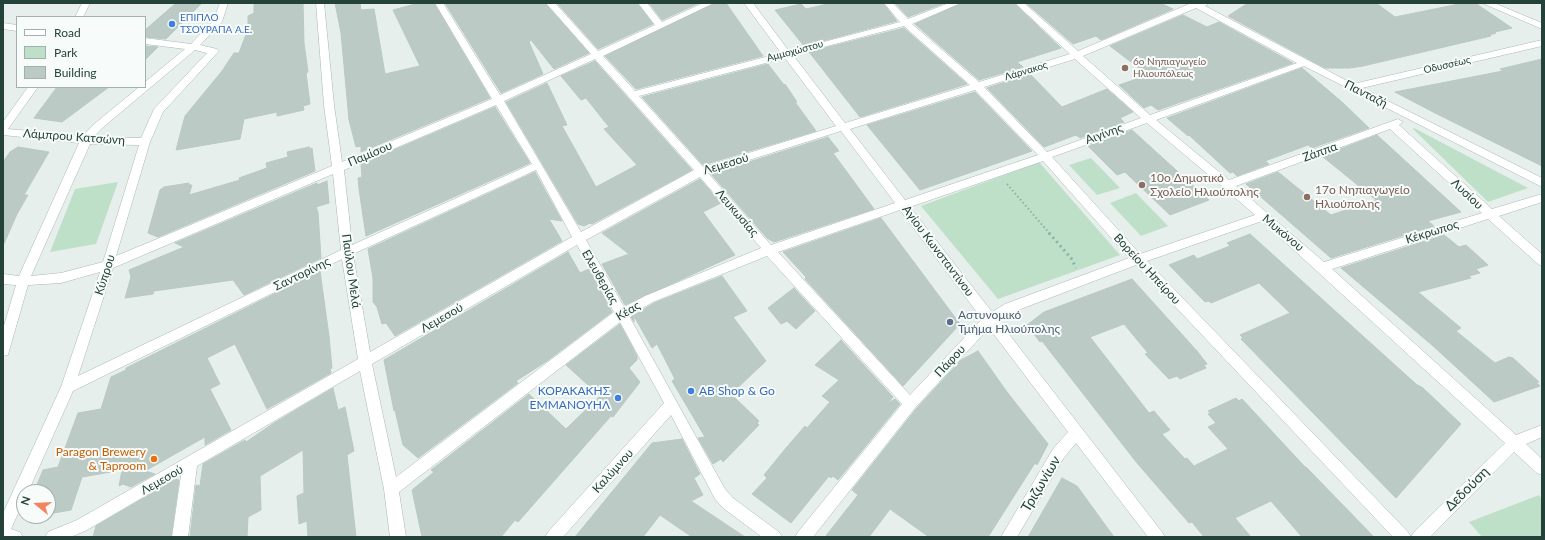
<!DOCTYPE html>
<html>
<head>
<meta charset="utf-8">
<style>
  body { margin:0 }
  #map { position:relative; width:1545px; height:540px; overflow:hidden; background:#e6efeb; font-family:Lato,sans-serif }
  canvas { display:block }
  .frame { position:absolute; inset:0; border:4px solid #24423a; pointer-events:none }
  .legend { position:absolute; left:16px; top:16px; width:130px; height:72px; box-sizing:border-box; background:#f7fbf9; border:1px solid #a3b1ad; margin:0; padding:5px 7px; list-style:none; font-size:12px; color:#24423a }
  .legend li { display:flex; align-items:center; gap:8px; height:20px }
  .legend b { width:20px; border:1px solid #a3b1ad }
  .north { position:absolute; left:16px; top:484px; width:40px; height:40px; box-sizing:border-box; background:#f7fbf9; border:1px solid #a3b1ad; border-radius:50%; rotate:288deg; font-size:11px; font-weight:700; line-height:16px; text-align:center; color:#24423a }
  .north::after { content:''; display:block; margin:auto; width:14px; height:18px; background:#f4845f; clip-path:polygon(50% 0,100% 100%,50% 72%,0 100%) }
</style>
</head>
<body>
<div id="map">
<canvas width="1545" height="540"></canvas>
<div class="frame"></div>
<ul class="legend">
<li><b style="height:5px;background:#fff"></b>Road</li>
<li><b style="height:11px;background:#bfe0c8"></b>Park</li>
<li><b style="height:11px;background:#bbcac4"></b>Building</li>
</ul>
<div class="north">N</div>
</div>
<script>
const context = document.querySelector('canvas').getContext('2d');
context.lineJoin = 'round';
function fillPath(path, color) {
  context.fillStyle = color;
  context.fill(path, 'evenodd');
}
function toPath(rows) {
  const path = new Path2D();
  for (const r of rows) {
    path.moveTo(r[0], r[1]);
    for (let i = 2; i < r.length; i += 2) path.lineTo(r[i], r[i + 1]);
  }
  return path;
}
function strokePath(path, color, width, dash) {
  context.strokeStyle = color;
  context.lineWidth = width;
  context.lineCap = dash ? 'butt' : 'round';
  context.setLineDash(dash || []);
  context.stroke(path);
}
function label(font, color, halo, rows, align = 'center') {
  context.font = font + ' Lato,sans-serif';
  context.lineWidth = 4;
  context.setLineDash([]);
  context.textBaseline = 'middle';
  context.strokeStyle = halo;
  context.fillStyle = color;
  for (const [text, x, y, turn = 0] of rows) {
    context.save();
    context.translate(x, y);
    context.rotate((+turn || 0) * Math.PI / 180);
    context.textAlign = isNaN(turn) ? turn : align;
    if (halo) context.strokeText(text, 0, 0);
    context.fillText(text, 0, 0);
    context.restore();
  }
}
fillPath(toPath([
  [1414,128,1528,188,1488,202,1413,129],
  [1091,158,1120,188,1097,195,1069,165],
  [1039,162,1120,255,998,299,921,206],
  [118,182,96,244,50,252,75,189],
  [1136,193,1168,226,1141,236,1110,203],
  [1539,495,1542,499,1542,537,1482,537,1469,522]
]), '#bfe0c8');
const building = toPath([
  [176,3,202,3,166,39,145,37,145,30,176,3],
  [254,3,303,3,304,43,308,72,306,73,310,104,303,106,304,110,277,116,277,112,244,119,240,139,176,150,185,116,222,71,234,53,239,53,248,29,248,16,254,13,254,3],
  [335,3,360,3,361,10,374,9,385,74,420,66,393,10,419,3,434,3,490,98,361,152,361,146,356,147,349,120,341,33,335,3],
  [445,3,545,3,589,53,554,69,531,40,529,42,543,74,501,93,445,3],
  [557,3,637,3,653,24,598,49,557,3],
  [649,3,699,3,662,20,649,3],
  [715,3,726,3,763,56,636,89,605,56,715,3],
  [832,3,883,3,897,21,804,46,775,10,801,4,806,9,832,3],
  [895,3,945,3,908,17,895,3],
  [962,3,1014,3,1061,48,1017,62,1023,67,979,80,915,24,962,3],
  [1026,3,1160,3,1173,9,1101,40,1096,36,1073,44,1026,3],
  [1248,3,1376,3,1395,17,1464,3,1475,3,1512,28,1495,32,1496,33,1490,35,1491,36,1363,66,1350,68,1325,68,1228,16,1248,3],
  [1183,15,1207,27,1219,22,1293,63,1158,110,1151,105,1144,108,1119,85,1148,75,1110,46,1183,15],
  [904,28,967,84,860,117,809,52,904,28],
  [145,46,158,47,145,60,145,46],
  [1542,59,1542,166,1435,113,1395,92,1503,71,1500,69,1542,59],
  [595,61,692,170,592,224,590,223,584,226,578,224,506,102,547,83,567,125,562,126,596,187,637,165,604,129,609,127,586,98,581,100,561,76,595,61],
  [768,64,784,85,785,84,797,102,795,102,816,131,703,165,642,97,768,64],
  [1302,68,1342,102,1369,128,1312,148,1308,145,1265,161,1269,164,1237,176,1233,172,1230,173,1189,135,1188,136,1167,118,1302,68],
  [1030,74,1062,107,1107,89,1133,112,1120,118,1124,122,1080,138,1076,135,1044,147,987,88,1030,74],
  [57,87,109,87,62,122,34,118,57,87],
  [975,92,1032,151,920,190,867,125,975,92],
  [495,107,530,163,366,236,359,189,358,178,362,177,361,164,495,107],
  [1132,130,1209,200,1170,215,1125,172,1117,175,1088,146,1132,130],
  [1377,135,1461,212,1428,221,1434,226,1331,258,1246,184,1278,172,1331,215,1376,200,1322,156,1377,135],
  [828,137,839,151,833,153,874,209,774,242,767,238,711,174,828,137],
  [18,147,49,152,24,195,28,195,17,214,3,246,3,162,10,152,18,147],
  [309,147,310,149,312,148,315,171,158,237,148,233,160,190,164,187,189,183,189,185,192,185,189,195,240,180,239,178,267,168,266,163,288,157,287,152,309,147],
  [535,172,562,221,549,219,562,241,395,336,386,323,382,324,377,307,373,302,373,278,368,249,535,172],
  [700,179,721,203,703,212,735,255,625,305,602,264,629,254,602,233,700,179],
  [327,181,329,203,316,207,318,212,321,258,244,295,233,280,154,291,153,294,125,298,131,277,129,270,184,247,175,243,317,183,317,185,327,181],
  [881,218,960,324,903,386,805,279,806,277,783,252,881,218],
  [1250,234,1416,384,1423,388,1461,424,1396,498,1241,339,1243,338,1240,335,1290,313,1259,283,1211,303,1209,301,1205,302,1169,265,1194,255,1197,259,1230,246,1227,243,1250,234],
  [1444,235,1459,247,1466,245,1488,265,1476,269,1480,273,1469,276,1471,278,1418,292,1461,328,1456,331,1495,363,1509,357,1513,358,1539,382,1536,382,1540,386,1494,402,1432,345,1341,268,1444,235],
  [568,252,580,273,589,269,612,312,547,361,516,381,518,383,418,458,403,445,395,410,394,411,384,360,568,252],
  [320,271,329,336,332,368,330,369,331,373,267,409,235,344,207,358,220,384,210,389,231,430,205,445,205,437,145,471,155,474,131,487,123,484,119,486,122,470,82,477,71,510,48,514,48,492,34,492,43,470,58,467,78,413,101,409,111,377,126,370,126,368,320,271],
  [722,276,747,311,733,317,766,361,731,394,759,421,757,423,759,425,723,462,721,459,713,464,698,438,705,437,672,381,675,379,657,344,652,348,634,316,634,322,631,317,654,303,722,276],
  [1132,279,1197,351,1207,364,1204,365,1206,368,1180,379,1177,376,1169,379,1145,354,1148,353,1124,324,1090,337,1149,413,1154,411,1170,430,1162,434,1185,459,1187,458,1194,466,1228,449,1208,427,1216,423,1208,414,1211,413,1208,411,1236,398,1239,401,1242,399,1305,467,1306,467,1374,537,1302,537,1271,501,1235,518,1251,537,1204,537,1192,522,1189,523,1137,463,1042,341,1040,342,1027,325,1044,312,1132,279],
  [794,288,815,311,796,329,787,321,781,324,768,308,794,288],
  [620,324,637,356,637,360,629,368,640,382,613,417,611,416,518,522,515,520,501,537,422,537,412,490,434,472,431,470,529,394,566,429,600,396,566,365,620,324],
  [841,340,893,397,887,404,895,399,900,404,838,480,833,476,831,478,829,476,791,523,752,494,767,478,764,475,786,448,805,426,807,428,830,402,822,396,839,380,815,365,841,340],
  [978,351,1007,392,1048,444,1037,465,1035,463,988,537,929,537,890,509,869,537,825,537,858,495,852,490,916,409,961,360,978,351],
  [333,388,338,410,345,407,354,451,347,455,356,537,308,537,307,521,299,524,297,496,304,493,303,450,260,476,261,510,248,517,247,537,190,537,196,485,200,486,203,464,245,440,246,442,274,423,333,388],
  [682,439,700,474,694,478,703,495,691,501,745,537,692,537,660,515,643,537,575,537,652,443,682,439],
  [1062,478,1077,486,1114,537,1028,537,1062,478],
  [176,479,179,480,171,537,93,537,96,526,176,479]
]);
fillPath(building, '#bbcac4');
strokePath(building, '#b8c9c2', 1);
const minor = toPath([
  [82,3,90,3,83,17,75,17,82,3],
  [220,3,228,3,222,22,200,45,217,49,219,51,163,112,150,142,116,256,332,166,324,105,316,3,324,3,334,105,342,162,492,99,435,3,443,3,500,95,591,54,546,3,555,3,598,51,655,25,638,3,647,3,662,22,703,3,714,3,603,56,635,91,781,53,744,3,753,3,789,51,900,22,884,3,893,3,908,19,949,3,961,3,912,24,979,82,1070,54,1015,3,1024,3,1078,51,1189,4,1189,3,1209,3,1205,6,1353,84,1542,40,1542,46,1362,88,1542,178,1542,187,1304,66,1156,120,1229,180,1398,119,1403,122,1399,125,1492,209,1542,194,1542,202,1499,216,1542,254,1542,266,1538,264,1488,219,1332,269,1516,435,1542,425,1542,437,1526,444,1542,459,1542,475,1537,473,1514,452,1430,537,1411,537,1414,532,1505,443,1262,221,1147,261,1408,532,1411,537,1393,537,1136,265,1013,312,998,320,1162,532,1165,537,1148,537,1076,443,1063,459,1017,537,1001,537,1053,449,1068,432,989,328,915,408,813,537,795,537,798,532,902,404,767,256,653,302,629,316,725,489,733,498,779,532,782,537,762,537,723,508,715,499,671,415,563,537,545,537,548,532,664,403,620,322,399,492,406,537,390,537,384,489,360,371,197,466,188,537,172,537,181,475,87,530,71,537,45,537,48,532,77,520,358,359,342,259,73,391,28,492,24,492,24,500,11,529,20,532,23,537,3,537,3,513,61,387,100,272,61,283,28,285,9,351,8,355,3,356,3,329,16,285,3,284,3,274,19,276,79,143,3,135,3,122,28,87,38,87,8,129,83,136,93,125,139,87,145,87,145,82,185,49,145,44,145,38,191,44,213,21,220,3],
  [1196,8,1297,63,1150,115,1083,56,1196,8],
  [904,26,970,85,845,123,793,55,904,26],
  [195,50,207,53,154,109,141,138,94,137,101,129,195,50],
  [785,58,836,126,703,167,639,96,785,58],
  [595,59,694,170,581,232,504,101,595,59],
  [1075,59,1141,118,1047,152,984,87,1075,59],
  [975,90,1038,155,905,200,850,129,975,90],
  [496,105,532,164,352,245,344,170,496,105],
  [1147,123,1224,188,1255,215,1140,254,1052,157,1147,123],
  [1390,129,1482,213,1324,262,1236,186,1390,129],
  [841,131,895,203,771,245,708,173,841,131],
  [90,144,139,145,103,262,61,273,31,276,90,144],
  [1043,161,1129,258,1005,304,992,312,910,207,1043,161],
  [536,170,572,237,370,352,353,254,536,170],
  [333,174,341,250,78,376,113,268,333,174],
  [700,177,761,248,645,296,624,307,586,240,700,177],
  [900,210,982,319,910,395,778,252,900,210],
  [577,245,614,312,396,477,372,364,577,245],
  [1482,3,1494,3,1542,23,1542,29,1482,3],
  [3,23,17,25,17,31,3,29,3,23]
]);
strokePath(minor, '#a8b8b2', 1);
strokePath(toPath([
  [1007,184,1050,234]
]), '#86b3a5', 2, [1.5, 2.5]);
strokePath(toPath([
  [1049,233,1071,258,1076,268]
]), '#86b3a5', 3, [2, 3.5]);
fillPath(minor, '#fff');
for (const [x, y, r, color] of [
  [172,24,4,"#3f7fe0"],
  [1125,68,4,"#8d6e63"],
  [1142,185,4,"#8d6e63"],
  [1307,197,4,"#8d6e63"],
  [950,322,4,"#5c6f8a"],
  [691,391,4,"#3f7fe0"],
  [618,398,4,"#3f7fe0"],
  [154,459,4,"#e8710a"]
]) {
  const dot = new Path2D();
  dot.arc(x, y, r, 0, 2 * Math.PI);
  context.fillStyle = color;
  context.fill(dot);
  strokePath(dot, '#f7fbf9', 1.5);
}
label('10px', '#366cbe', '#f7fbf9', [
  ["ΈΠΙΠΛΟ",180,18],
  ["ΤΣΟΥΡΑΠΆ Α.Ε.",180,30]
], 'left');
label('10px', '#24423a', '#f7fbf9', [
  ["Αμμοχώστου",795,51,-15],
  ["Οδυσσέως",1447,65,-13],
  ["Λάρνακος",1026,71,-17]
]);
label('10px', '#785e54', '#f7fbf9', [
  ["6ο Νηπιαγωγείο",1133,62],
  ["Ηλιουπόλεως",1133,74]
], 'left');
label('12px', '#24423a', '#f7fbf9', [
  ["Πανταζή",1366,94,27],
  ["Αιγίνης",1104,134,-20],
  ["Λάμπρου Κατσώνη",74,137,4],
  ["Ζάππα",1320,152,-20],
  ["Παμίσου",370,154,-23],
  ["Λεμεσού",726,164,-17],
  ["Λυσίου",1467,194,43],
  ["Λευκωσίας",737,213,49],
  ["Κέκρωπος",1432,232,-17],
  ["Μυκόνου",1283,233,40],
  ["Αγίου Κωνσταντίνου",938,251,53],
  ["Βορείου Ηπείρου",1147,269,47],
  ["Παύλου Μελά",351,271,82],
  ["Σαντορίνης",302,274,-26],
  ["Κύπρου",105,275,-72],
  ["Ελευθερίας",600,277,60],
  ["Κέας",628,311,-31],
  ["Λεμεσού",442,318,-30],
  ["Πάφου",950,361,-47],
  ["Καλύμνου",613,471,-48],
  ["Λεμεσού",162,480,-30]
]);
label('12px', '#785e54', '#f7fbf9', [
  ["10ο Δημοτικό",1150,178],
  ["Σχολείο Ηλιούπολης",1150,192],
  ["17ο Νηπιαγωγείο",1315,190],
  ["Ηλιούπολης",1315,204]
], 'left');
label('12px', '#4e5e75', '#f7fbf9', [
  ["Αστυνομικό",958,315],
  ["Τμήμα Ηλιούπολης",958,329]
], 'left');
label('12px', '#366cbe', '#f7fbf9', [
  ["ΚΟΡΑΚΑΚΗΣ",610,391],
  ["ΕΜΜΑΝΟΥΗΛ",610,405],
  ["ΑΒ Shop & Go",699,391,"left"]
], 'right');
label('12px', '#c56008', '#f7fbf9', [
  ["Paragon Brewery",146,452],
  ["& Taproom",146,466]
], 'right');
label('14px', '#24423a', '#f7fbf9', [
  ["Τριζωνίων",1041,484,-59],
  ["Δεδούση",1467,489,-45]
]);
</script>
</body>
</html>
